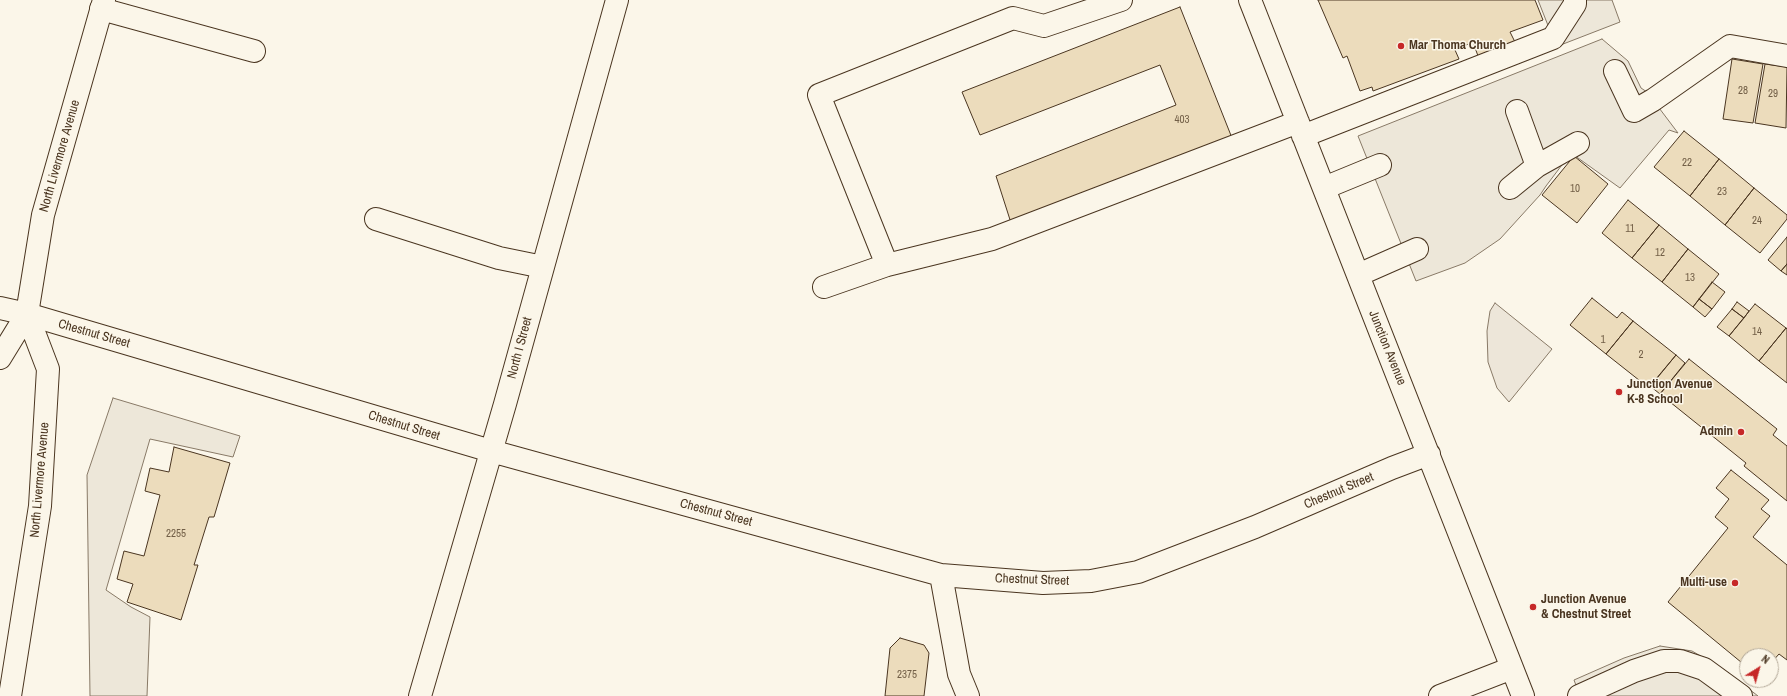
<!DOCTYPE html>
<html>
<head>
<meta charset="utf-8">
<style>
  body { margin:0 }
  #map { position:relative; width:1787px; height:696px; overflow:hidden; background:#fbf6e9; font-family:"Archivo Narrow",sans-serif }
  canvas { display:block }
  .north { position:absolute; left:1739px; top:648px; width:40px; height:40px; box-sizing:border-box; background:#fbf6e9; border:1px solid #b4a999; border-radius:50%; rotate:37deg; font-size:11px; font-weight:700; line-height:16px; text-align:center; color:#4a3520 }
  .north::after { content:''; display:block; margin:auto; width:14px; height:18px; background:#c62828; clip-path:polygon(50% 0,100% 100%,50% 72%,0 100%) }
</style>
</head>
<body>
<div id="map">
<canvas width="1787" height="696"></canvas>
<div class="north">N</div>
</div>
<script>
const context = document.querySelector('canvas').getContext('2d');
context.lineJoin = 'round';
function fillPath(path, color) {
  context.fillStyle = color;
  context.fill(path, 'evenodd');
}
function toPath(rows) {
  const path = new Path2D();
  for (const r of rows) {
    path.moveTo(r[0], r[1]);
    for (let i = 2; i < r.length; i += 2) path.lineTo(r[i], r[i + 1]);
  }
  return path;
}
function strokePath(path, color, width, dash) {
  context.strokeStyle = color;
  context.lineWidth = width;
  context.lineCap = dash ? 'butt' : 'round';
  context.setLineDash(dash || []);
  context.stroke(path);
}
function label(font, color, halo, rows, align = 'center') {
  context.font = font + ' "Archivo Narrow",sans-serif';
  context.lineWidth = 3;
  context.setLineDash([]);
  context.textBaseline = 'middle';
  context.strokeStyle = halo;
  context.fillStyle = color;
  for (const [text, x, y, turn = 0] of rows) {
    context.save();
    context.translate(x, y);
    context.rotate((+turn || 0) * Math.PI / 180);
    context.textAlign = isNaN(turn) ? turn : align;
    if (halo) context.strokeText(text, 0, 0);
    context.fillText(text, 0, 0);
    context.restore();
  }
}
const green = toPath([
  [1495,303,1552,349,1509,402,1497,388,1488,362,1487,331,1490,311,1495,303]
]);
fillPath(green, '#ede6d9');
strokePath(green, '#887966', 1);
const parking = toPath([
  [1538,0,1612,0,1620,22,1346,128,1377,99,1377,95,1549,28,1538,0],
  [1602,39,1628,61,1641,88,1647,92,1678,133,1669,130,1620,188,1571,153,1546,186,1540,195,1500,239,1465,263,1416,281,1358,136,1602,39],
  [113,398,240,436,233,457,150,439,106,590,131,607,150,617,147,696,90,696,87,475,113,398],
  [1660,646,1692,651,1723,669,1758,696,1580,696,1574,680,1624,658,1660,646]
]);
fillPath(parking, '#ede7d9');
strokePath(parking, '#887966', 1);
const building = toPath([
  [1318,0,1535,0,1543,20,1510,32,1515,42,1478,56,1473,42,1455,50,1459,59,1373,91,1372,87,1360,91,1347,56,1343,58,1318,0],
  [1180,7,1232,138,1012,226,996,176,1176,105,1160,65,980,135,962,92,1180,7],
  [1732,59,1763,64,1753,123,1723,119,1732,59],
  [1765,64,1787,67,1786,128,1755,123,1765,64],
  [1684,131,1719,159,1690,196,1654,167,1684,131],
  [1574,156,1608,184,1577,223,1542,195,1574,156],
  [1719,159,1754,188,1725,225,1690,196,1719,159],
  [1754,188,1787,215,1787,219,1760,253,1725,225,1754,188],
  [1628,200,1659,225,1632,258,1602,233,1628,200],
  [1659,225,1688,249,1662,282,1632,258,1659,225],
  [1787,237,1787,264,1781,271,1768,260,1787,237],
  [1688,249,1719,274,1693,307,1662,282,1688,249],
  [1787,264,1787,275,1781,271,1787,264],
  [1712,282,1725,292,1712,309,1699,299,1712,282],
  [1592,298,1617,318,1622,312,1633,321,1606,354,1570,325,1592,298],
  [1699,299,1712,309,1705,317,1693,307,1699,299],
  [1737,302,1749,311,1744,318,1732,309,1737,302],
  [1755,304,1786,328,1759,361,1729,336,1755,304],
  [1732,309,1744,318,1729,336,1717,327,1732,309],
  [1633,321,1676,355,1649,388,1606,354,1633,321],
  [1786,328,1787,329,1787,383,1759,361,1786,328],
  [1676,355,1685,363,1660,394,1650,386,1676,355],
  [1689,359,1777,429,1773,435,1787,446,1787,501,1744,466,1746,463,1660,394,1689,359],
  [174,447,230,463,214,517,209,517,194,565,198,565,181,620,127,602,133,584,117,579,124,551,144,556,160,495,145,491,150,468,169,472,174,447],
  [1731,470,1769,500,1761,509,1770,516,1753,537,1787,565,1787,660,1779,654,1771,663,1771,656,1747,656,1747,667,1668,602,1728,528,1715,517,1729,499,1716,488,1731,470],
  [900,638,924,645,929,653,924,696,885,696,890,648,900,638]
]);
fillPath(building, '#ecdcbc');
strokePath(building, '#4a3520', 1);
const minor = toPath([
  [1250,0,1523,696],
  [101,9,254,51],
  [1615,71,1634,111,1653,100,1730,46,1787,56],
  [1517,111,1537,166],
  [1303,136,1553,38,1575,4,1575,0],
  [1324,188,1380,165],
  [1510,188,1537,166,1578,143],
  [376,219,499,258,543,267],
  [887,265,819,95,1013,18,1044,26,1121,0],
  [1358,275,1417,249],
  [824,287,887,265,992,239,1298,122],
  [0,308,27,314,491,451,941,575,1043,583,1091,581,1138,572,1255,527,1392,468,1429,454],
  [941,575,959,674,968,696],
  [420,696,505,404,617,0],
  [1440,696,1512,668],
  [1579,696,1634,671,1664,661,1680,661,1704,669,1741,696]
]);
const major = toPath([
  [0,358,27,314,43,215,104,0],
  [10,696,40,506,48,369,27,314]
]);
strokePath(minor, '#4a3520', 24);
strokePath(major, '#4a3520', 24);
strokePath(minor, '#fbf6e9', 22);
strokePath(major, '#fbf6e9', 22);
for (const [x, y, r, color] of [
  [1401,46,4,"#c62828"],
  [1619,392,4,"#c62828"],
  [1741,432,4,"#c62828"],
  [1735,583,4,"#c62828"],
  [1533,607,4,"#c62828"]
]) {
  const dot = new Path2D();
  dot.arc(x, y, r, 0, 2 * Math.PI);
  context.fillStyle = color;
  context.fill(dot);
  strokePath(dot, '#fbf6e9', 1.5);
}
label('11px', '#725f47', null, [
  ["28",1743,91],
  ["29",1773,94],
  ["403",1182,120],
  ["22",1687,163],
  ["10",1575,189],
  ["23",1722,192],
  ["24",1757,221],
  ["11",1630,229],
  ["12",1660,253],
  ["13",1690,278],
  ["14",1757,332],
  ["1",1603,340],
  ["2",1641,355],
  ["2255",176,534],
  ["2375",907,675]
]);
label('bold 13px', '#4a3520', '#fbf6e9', [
  ["Mar Thoma Church",1409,46],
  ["Junction Avenue",1627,385],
  ["K-8 School",1627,400],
  ["Admin",1733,432,"right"],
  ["Multi-use",1727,583,"right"],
  ["Junction Avenue",1541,600],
  ["& Chestnut Street",1541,615]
], 'left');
label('13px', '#4a3520', '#fbf6e9', [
  ["North Livermore Avenue",60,156,-74],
  ["Chestnut Street",94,334,16],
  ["North I Street",520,348,-75],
  ["Junction Avenue",1387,348,68],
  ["Chestnut Street",404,426,17],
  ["North Livermore Avenue",40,480,-85],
  ["Chestnut Street",1339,491,-23],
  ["Chestnut Street",716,513,15],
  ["Chestnut Street",1032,580,2]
]);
</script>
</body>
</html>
